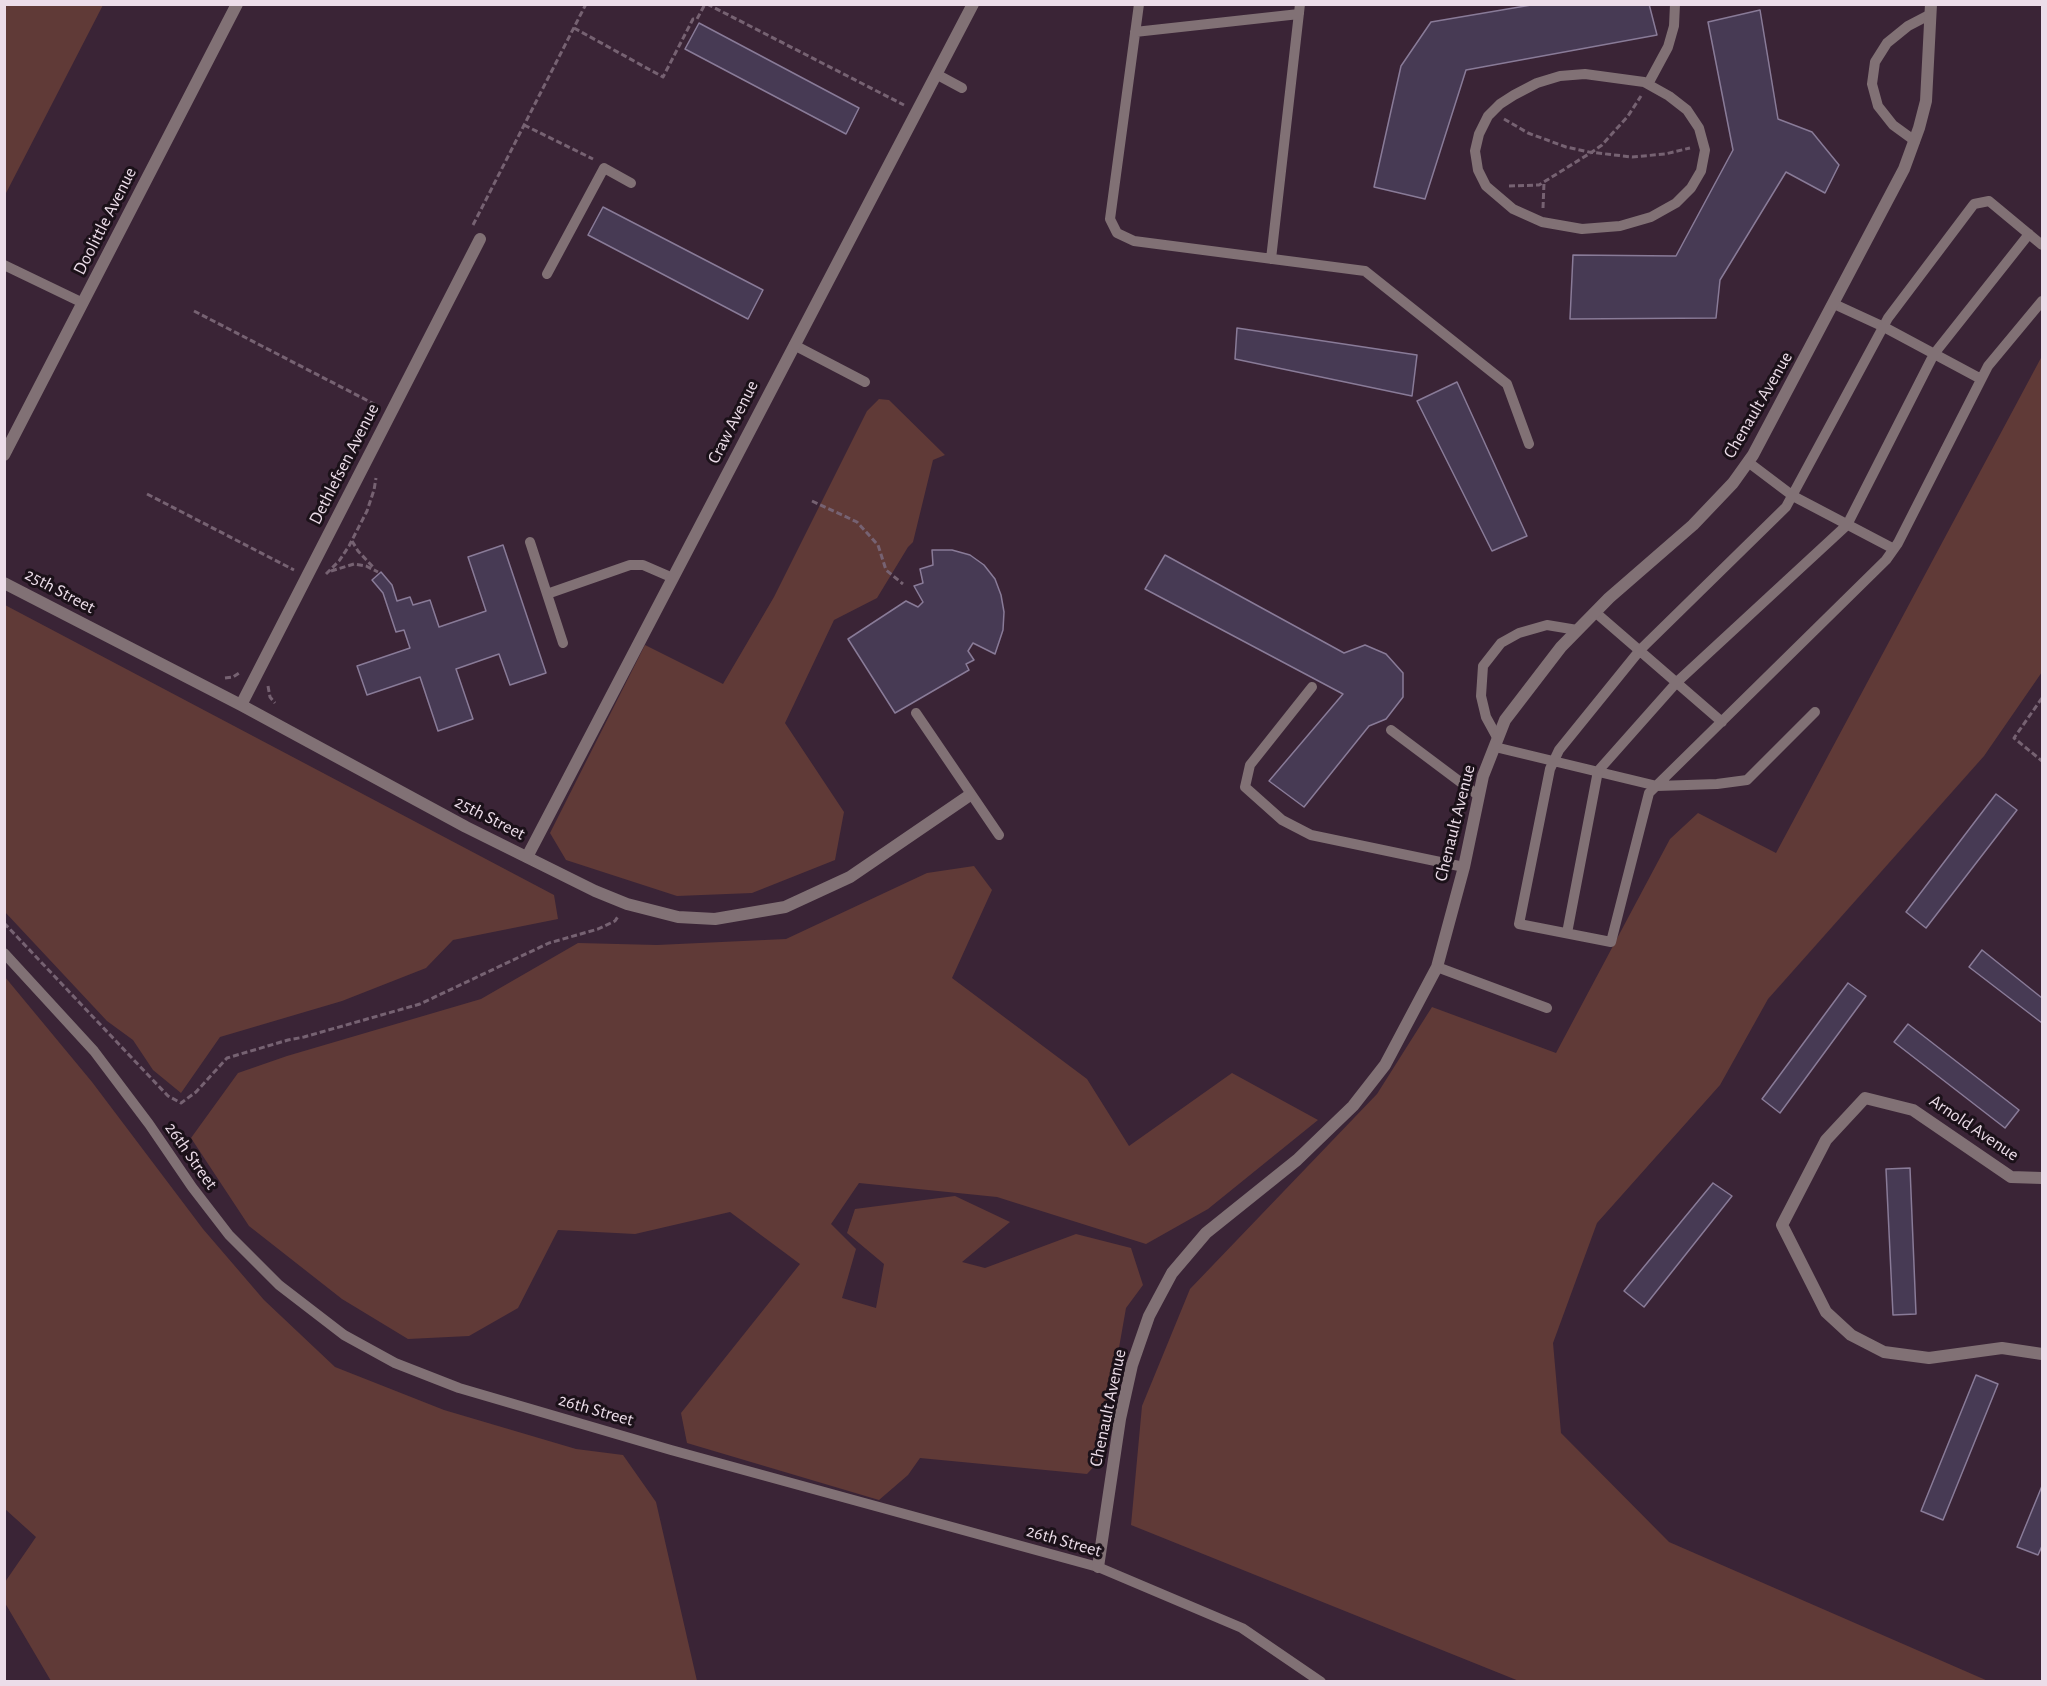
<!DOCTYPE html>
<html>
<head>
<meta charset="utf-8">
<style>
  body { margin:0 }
  #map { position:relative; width:2047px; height:1686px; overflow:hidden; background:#3a2436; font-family:"Alegreya Sans",sans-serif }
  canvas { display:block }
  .frame { position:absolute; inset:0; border:6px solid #ecdde9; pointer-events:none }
</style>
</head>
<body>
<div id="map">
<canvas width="2047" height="1686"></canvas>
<div class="frame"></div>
</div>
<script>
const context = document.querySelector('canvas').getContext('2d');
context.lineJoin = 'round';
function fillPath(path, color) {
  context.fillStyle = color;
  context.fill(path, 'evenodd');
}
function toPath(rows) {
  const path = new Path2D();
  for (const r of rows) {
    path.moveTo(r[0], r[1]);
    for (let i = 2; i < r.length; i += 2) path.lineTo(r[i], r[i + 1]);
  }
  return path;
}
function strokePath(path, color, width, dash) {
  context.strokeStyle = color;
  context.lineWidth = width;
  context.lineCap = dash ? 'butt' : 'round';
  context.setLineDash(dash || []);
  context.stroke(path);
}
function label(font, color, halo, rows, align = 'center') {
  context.font = font + ' "Alegreya Sans",sans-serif';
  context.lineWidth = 6;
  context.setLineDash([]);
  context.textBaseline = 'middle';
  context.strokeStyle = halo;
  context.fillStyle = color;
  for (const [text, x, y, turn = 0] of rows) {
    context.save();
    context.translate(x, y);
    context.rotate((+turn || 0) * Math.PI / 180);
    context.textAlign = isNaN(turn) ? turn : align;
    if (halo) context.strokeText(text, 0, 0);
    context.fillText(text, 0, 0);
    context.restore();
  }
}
fillPath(toPath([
  [5,4,103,5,5,195,4,5],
  [2042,356,2042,672,1984,756,1768,999,1720,1085,1597,1223,1553,1343,1561,1433,1669,1542,1988,1681,1519,1681,1131,1525,1142,1406,1190,1289,1377,1094,1432,1007,1556,1053,1670,839,1698,813,1776,853],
  [879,399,889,400,945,455,933,460,913,542,908,547,877,598,834,620,785,723,844,812,835,860,752,893,677,896,566,860,550,833,645,645,723,684,774,597,867,411],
  [5,605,554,895,558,919,453,940,426,968,342,1001,220,1037,181,1093,153,1070,133,1040,107,1021,5,912],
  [974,866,992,890,952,978,1087,1079,1129,1146,1232,1073,1318,1120,1208,1209,1146,1244,997,1197,859,1183,831,1224,856,1249,842,1298,876,1308,884,1264,847,1233,855,1209,955,1196,1010,1222,962,1262,985,1268,1076,1234,1131,1248,1143,1285,1126,1308,1099,1461,1087,1474,920,1458,908,1475,879,1500,687,1443,681,1413,800,1264,730,1212,635,1234,558,1230,518,1308,469,1336,408,1339,342,1299,249,1226,191,1138,238,1073,287,1056,481,999,578,943,657,945,786,939,927,873],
  [5,977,92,1082,203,1229,264,1300,335,1367,444,1410,576,1449,623,1455,656,1502,697,1681,51,1681,5,1603,5,1582,36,1537,5,1509]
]), '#603a37');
const building = toPath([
  [1537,4,1649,4,1657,35,1466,70,1425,199,1374,187,1401,66,1431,22,1537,4],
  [1760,10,1778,119,1812,132,1839,165,1825,193,1786,172,1720,280,1716,318,1570,319,1573,255,1676,256,1733,150,1708,22,1760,10],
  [699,23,859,108,846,134,685,49,699,23],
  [603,207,763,290,748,319,588,235,603,207],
  [1237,328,1417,355,1412,396,1235,359,1237,328],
  [1457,382,1527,536,1492,551,1417,401,1457,382],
  [503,545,546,673,510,685,499,654,456,669,473,719,438,731,420,677,367,695,357,666,410,648,404,630,396,632,383,593,372,580,381,572,392,585,397,601,410,597,413,605,430,600,439,627,486,611,468,557,503,545],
  [932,550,952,550,970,555,984,565,995,579,1001,595,1004,612,1003,630,995,654,973,643,968,651,974,660,966,664,969,670,895,713,848,639,906,601,918,607,923,602,914,586,923,583,920,569,933,565,932,550],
  [1165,555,1344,653,1365,645,1386,654,1403,673,1403,697,1386,719,1369,726,1304,807,1269,781,1343,694,1145,589,1165,555],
  [1996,794,2017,810,1926,928,1906,912,1996,794],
  [1982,950,2042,998,2042,1023,1969,967,1982,950],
  [1848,983,1866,996,1780,1113,1762,1099,1848,983],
  [1908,1024,2019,1110,2005,1128,1894,1042,1908,1024],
  [1910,1168,1916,1314,1893,1315,1886,1169,1910,1168],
  [1713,1183,1732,1196,1644,1307,1624,1291,1713,1183],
  [1976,1375,1998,1384,1943,1520,1921,1511,1976,1375],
  [2042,1486,2042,1546,2038,1555,2017,1547,2042,1486]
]);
fillPath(building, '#473a54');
strokePath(building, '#897b98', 1.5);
strokePath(toPath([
  [707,4,904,105],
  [574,28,663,77,693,19,697,19,705,4],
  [1504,119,1528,133,1566,147,1589,152,1632,157,1665,154,1690,148],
  [524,125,593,159],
  [1509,186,1539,185,1592,152,1602,145,1628,116,1641,96],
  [1543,208,1544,183],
  [473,225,586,4],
  [194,311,378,406],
  [147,494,294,570],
  [812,501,857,522,878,545,886,570,903,584],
  [352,541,358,551,374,568],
  [331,571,354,564,366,566,378,572],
  [326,574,339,561,349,546,367,511,374,490,376,478],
  [225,678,233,677,239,673],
  [268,686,270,697,275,703],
  [2042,698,2014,738,2042,761],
  [4,923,168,1096,181,1103,196,1092,227,1058,288,1040,304,1037,420,1004,549,943,598,929,615,921,619,915]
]), '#766272', 3, [6, 3]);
strokePath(toPath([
  [1139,4,1110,219,1117,233,1134,241,1365,271,1507,384,1529,444],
  [1135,32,1299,14],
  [936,74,962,88],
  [1585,74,1644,82,1669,96,1687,110,1699,128,1705,150,1701,171,1691,188,1676,203,1651,217,1620,226,1582,229,1542,222,1513,209,1486,186,1478,170,1475,151,1479,134,1488,116,1500,104,1514,95,1537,83,1560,76,1585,74],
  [1648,84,1668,47,1674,26,1675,4],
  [1915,141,1893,125,1878,106,1872,84,1875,62,1887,43,1908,26,1931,14],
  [2042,245,1989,201,1974,204,1888,318,1786,507,1640,650,1559,750,1550,769,1519,924,1611,942,1649,793,1886,560,1898,543,1988,366,2042,301],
  [1271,259,1300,4],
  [4,265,83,303],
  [547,274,604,168,631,183],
  [1834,304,1884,327,1981,379],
  [794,345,865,382],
  [1748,462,1793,496,1894,549],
  [530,542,563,643],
  [547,594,630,565,643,565,673,578],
  [1595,612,1722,722],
  [1312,687,1250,765,1245,787,1282,820,1311,835,1464,867],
  [916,713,999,835],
  [1391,730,1479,796],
  [1498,739,1486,717,1481,696,1483,666,1501,643,1519,633,1547,625,1577,630],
  [1495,747,1657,786,1717,784,1747,780,1815,712],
  [1567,933,1598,771,1677,682,1847,525,1934,354,2029,234],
  [4,953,94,1051,149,1124,192,1187,229,1235,279,1285,344,1335,395,1363,459,1388,671,1450,1098,1567,1242,1628,1321,1682],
  [1437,967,1547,1008]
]), '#817175', 10);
strokePath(toPath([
  [4,455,237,4],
  [4,583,241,705,466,827,595,891,627,904,678,917,715,919,785,907,850,877,970,795],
  [241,705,480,239],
  [527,857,973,4],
  [2042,1178,2011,1177,1913,1110,1865,1098,1826,1140,1782,1225,1826,1312,1851,1335,1884,1352,1929,1358,2002,1348,2042,1354],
  [1098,1567,1120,1419,1132,1365,1149,1316,1172,1273,1206,1233,1297,1160,1353,1106,1385,1065,1437,967,1464,867,1483,776,1505,720,1561,647,1609,598,1693,525,1733,483,1753,455,1904,169,1919,128,1926,101,1931,4]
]), '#817175', 12);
label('18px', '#ecdde9', '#1b1119', [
  ["Doolittle Avenue",105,221,-63],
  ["Chenault Avenue",1758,405,-60],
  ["Craw Avenue",733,422,-63],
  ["Dethlefsen Avenue",344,464,-63],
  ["25th Street",60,591,28],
  ["25th Street",490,818,27],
  ["Chenault Avenue",1455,823,-76],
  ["Arnold Avenue",1974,1128,34],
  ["26th Street",191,1156,55],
  ["Chenault Avenue",1108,1408,-78],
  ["26th Street",596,1410,16],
  ["26th Street",1064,1541,16]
]);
</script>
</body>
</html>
